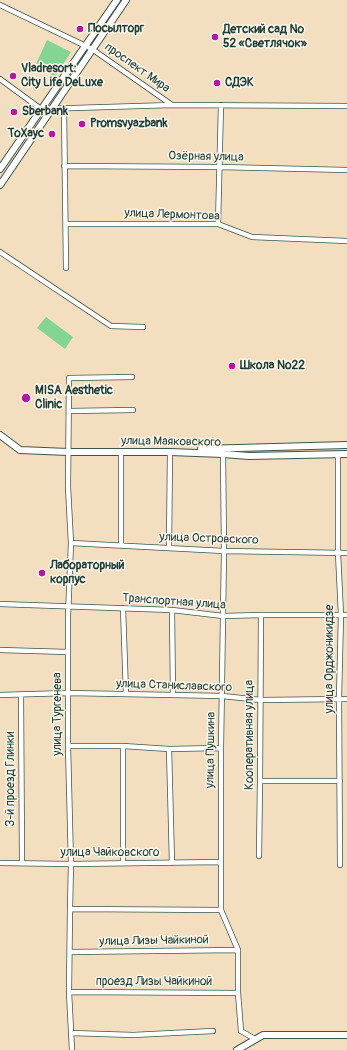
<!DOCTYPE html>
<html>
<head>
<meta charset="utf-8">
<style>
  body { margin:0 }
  canvas { display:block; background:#f4dec0 }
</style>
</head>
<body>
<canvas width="347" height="1050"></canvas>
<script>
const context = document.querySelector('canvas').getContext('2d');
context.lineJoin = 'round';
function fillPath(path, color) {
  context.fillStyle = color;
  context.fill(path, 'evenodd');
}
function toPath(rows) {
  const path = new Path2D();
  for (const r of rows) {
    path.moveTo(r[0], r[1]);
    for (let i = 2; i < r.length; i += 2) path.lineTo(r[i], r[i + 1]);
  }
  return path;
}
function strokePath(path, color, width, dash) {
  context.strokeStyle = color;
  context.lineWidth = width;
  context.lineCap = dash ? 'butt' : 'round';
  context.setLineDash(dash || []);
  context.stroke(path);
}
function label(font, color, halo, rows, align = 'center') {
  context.font = font + ' Pangolin,sans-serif';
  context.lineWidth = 3;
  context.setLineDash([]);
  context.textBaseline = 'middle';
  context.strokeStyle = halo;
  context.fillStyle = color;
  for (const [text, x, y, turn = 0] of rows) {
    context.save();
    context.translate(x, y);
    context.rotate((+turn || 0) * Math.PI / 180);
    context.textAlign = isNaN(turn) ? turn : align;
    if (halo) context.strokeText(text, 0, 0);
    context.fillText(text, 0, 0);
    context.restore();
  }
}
fillPath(toPath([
  [47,40,71,52,55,77,36,64],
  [46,317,73,337,65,349,37,328]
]), '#84d493');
const street = toPath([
  [0,5,92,49,172,105],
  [0,79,41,109,172,105,347,106],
  [64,108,66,268],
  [64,166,219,167,347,170],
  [66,224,218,224,252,237,347,241],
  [218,224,221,105],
  [0,252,111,326,143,327],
  [69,411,133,410],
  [121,452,121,546],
  [223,452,224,551,221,748,221,910,238,950,238,993,241,1031,255,1039],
  [338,454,338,553,341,615,339,698,340,865],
  [71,543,224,551,347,553],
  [169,548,170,452],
  [0,604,172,610,223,616,261,615,347,615],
  [123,608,126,694],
  [172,610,173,695],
  [0,650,68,652],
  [0,695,68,693,173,695,222,696,261,700,347,699],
  [21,695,22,862],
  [68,746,123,746,169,749,221,748],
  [123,746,123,863],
  [169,749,172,863],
  [260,781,340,781],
  [259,856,260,781,261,615],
  [0,863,71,864,221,862],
  [70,909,221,910],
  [70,952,238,950],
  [69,992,238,993],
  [71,1033,133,1035,213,1031],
  [72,1050,69,992,70,909,71,864,68,746,68,616,71,543,68,487,69,378,132,377]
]);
const secondary = toPath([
  [0,169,117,0],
  [0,185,126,0],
  [0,435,20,450,68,452,170,452,223,454,249,456,347,454],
  [201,449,347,445],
  [237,1050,263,1035,347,1035]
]);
strokePath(street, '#3f5549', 6);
strokePath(secondary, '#3f5549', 8);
strokePath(street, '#fff', 4.5);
strokePath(secondary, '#fff', 6);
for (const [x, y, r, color] of [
  [80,29,4,"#b5179e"],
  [215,37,4,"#b5179e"],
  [13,76,4,"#b5179e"],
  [217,83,4,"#b5179e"],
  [14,112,4,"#b5179e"],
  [82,124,4,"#b5179e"],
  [52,134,4,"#b5179e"],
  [232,366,4,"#b5179e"],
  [26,398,5,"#b5179e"],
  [42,573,4,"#b5179e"]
]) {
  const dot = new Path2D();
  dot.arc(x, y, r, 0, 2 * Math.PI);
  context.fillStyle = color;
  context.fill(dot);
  strokePath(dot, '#fbf7ec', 1.5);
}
label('bold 12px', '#1f3d34', '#fbf7ec', [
  ["Посылторг",88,29],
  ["Детский сад №",223,30],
  ["52 «Светлячок»",223,44],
  ["Vladresort:",21,69],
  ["City Life DeLuxe",21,83],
  ["СДЭК",225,83],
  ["Sberbank",22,112],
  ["Promsvyazbank",90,124],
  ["ТоХаус",44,134,"right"],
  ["Школа №22",240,366],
  ["MISA Aesthetic",35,391],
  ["Clinic",35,405],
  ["Лабораторный",50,566],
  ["корпус",50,580]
], 'left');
label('12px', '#1f3d34', '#fbf7ec', [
  ["проспект Мира",137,68,35],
  ["Озёрная улица",206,157,1],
  ["улица Лермонтова",172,215,2],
  ["улица Маяковского",171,442,1],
  ["улица Островского",209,539,2],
  ["Транспортная улица",174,602,4],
  ["улица Орджоникидзе",330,659,-90],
  ["улица Станиславского",174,686,2],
  ["улица Тургенева",58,714,-90],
  ["Кооперативная улица",250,735,-90],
  ["улица Пушкина",211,750,-89],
  ["3-й проезд Глинки",11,779,-90],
  ["улица Чайковского",110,853],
  ["улица Лизы Чайкиной",154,941,-1],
  ["проезд Лизы Чайкиной",154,982]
]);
</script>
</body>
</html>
